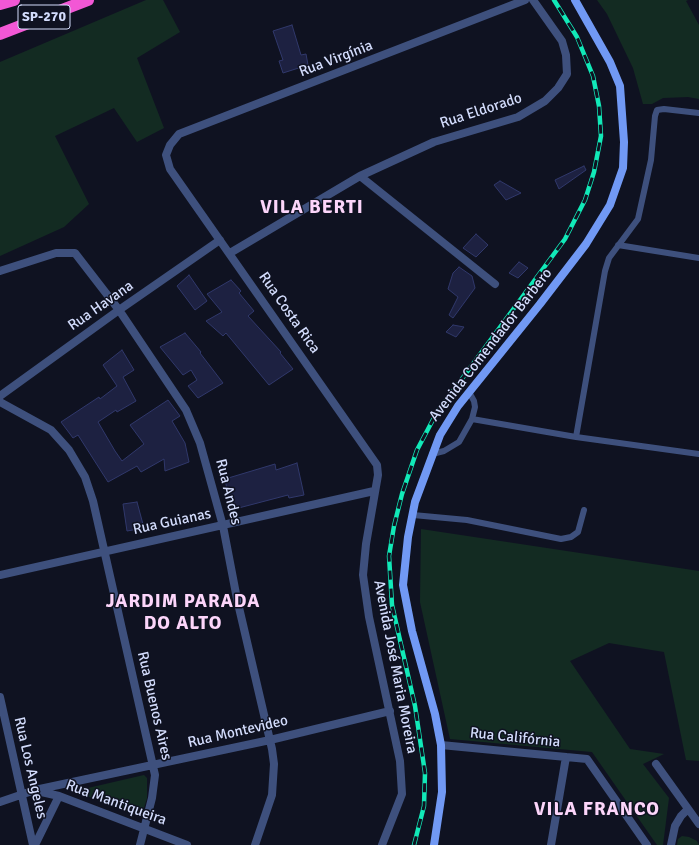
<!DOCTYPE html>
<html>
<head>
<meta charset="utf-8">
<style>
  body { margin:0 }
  canvas { display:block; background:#0f1221 }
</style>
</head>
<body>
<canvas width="699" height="845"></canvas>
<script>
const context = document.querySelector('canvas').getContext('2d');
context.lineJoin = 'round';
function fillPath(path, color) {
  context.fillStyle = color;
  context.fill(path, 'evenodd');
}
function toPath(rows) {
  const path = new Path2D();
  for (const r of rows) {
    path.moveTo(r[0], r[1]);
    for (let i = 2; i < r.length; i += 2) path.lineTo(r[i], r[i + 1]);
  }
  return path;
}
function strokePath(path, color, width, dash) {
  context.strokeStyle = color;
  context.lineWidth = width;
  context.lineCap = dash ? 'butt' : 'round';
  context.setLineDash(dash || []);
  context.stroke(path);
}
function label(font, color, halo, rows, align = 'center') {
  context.font = font + ' Signika,sans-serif';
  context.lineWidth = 3;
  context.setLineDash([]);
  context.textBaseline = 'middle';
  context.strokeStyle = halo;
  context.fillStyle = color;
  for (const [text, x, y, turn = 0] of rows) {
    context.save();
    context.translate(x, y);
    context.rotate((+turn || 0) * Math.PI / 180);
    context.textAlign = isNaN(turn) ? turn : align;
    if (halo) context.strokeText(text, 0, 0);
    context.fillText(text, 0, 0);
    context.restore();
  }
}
fillPath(toPath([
  [146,0,163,0,180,32,137,58,164,128,137,142,114,108,55,136,89,204,64,227,0,256,0,62],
  [597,0,688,0,686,1,699,25,699,99,688,97,663,98,652,104,643,104,633,68,607,14],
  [421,529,699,571,699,761,686,760,664,652,609,643,570,661,630,749,664,754,643,764,669,798,663,845,657,845,592,752,450,739,420,602],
  [144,775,147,778,147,798,142,814,138,816,87,796,85,792,88,788],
  [682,836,689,837,697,841,699,845,677,845,678,839]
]), '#132b22');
const building = toPath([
  [292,25,301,55,306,54,308,65,283,73,279,61,283,60,273,31,292,25],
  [584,166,586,170,559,189,555,180,584,166],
  [500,181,521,193,506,200,494,185,500,181],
  [476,234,488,245,476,257,463,248,476,234],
  [519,262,528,268,518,278,509,273,519,262],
  [459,267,472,276,475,288,453,318,449,315,458,297,448,289,453,273,459,267],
  [189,275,207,301,195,310,177,286,189,275],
  [231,280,241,291,239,293,254,311,248,316,281,352,280,353,293,369,269,385,226,333,223,336,206,321,222,312,207,294,231,280],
  [453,325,464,327,456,337,446,332,453,325],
  [185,333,201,352,200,353,223,383,198,398,188,386,197,380,191,370,183,375,160,347,185,333],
  [122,350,134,370,123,377,136,401,117,412,116,410,98,422,115,451,122,461,144,444,130,425,168,400,180,416,172,421,185,443,189,462,165,471,164,459,141,472,137,466,108,482,78,435,73,438,61,422,99,397,100,399,117,386,103,365,122,350],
  [297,463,304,495,289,498,288,495,231,510,225,479,275,464,276,470,297,463],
  [137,502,144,528,127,531,123,504,137,502]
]);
fillPath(building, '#1d2141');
strokePath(building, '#30386b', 1);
strokePath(toPath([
  [618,245,699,258],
  [472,419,576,437,699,454],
  [576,437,605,271,609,258,638,219,651,160,655,116,657,110,664,109,699,113],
  [432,454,444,451,459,442,472,419,475,407,474,401,469,392],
  [413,515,467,520,561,539,571,537,578,532,584,510]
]), '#3e507d', 6);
strokePath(toPath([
  [360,176,434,142,518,117,545,101,558,88,567,74,566,55,562,41,533,0],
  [230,253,360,176,495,284],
  [0,271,56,253,75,253,119,310,186,410,200,443,223,526,237,599,272,749,274,764,272,795,255,845],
  [0,396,119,310,220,240],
  [0,402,51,430,69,450,85,477,93,501,155,775,152,798,140,845],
  [0,575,374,491],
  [0,697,33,845],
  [441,745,587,759,647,845],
  [656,764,699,824],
  [37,791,59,796,187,845],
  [0,802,35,790,270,740,390,711],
  [35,845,59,796],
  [382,845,402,794,400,761,369,617,363,575,366,544,378,475,377,465,170,169,166,155,170,145,179,134,525,0],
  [551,845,566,757],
  [671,845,675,826,681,816,688,809]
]), '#3e507d', 8);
strokePath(toPath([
  [434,845,442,792,441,745,435,714,412,631,403,585,408,537,415,502,440,435,458,406,540,304,586,244,610,205,623,168,624,142,620,86,610,62,575,0]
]), '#7199f4', 8);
strokePath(toPath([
  [0,4,14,0],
  [0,34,88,0]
]), '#f257d5', 12);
const rail = toPath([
  [414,845,424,806,425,773,415,706,392,605,389,556,394,526,402,494,417,450,436,414,565,239,585,200,594,172,601,136,599,106,593,76,577,37,554,0]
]);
strokePath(rail, '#11e9b8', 4.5);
strokePath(rail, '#0f1221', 3, [9]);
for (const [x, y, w] of [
  [44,17,52]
]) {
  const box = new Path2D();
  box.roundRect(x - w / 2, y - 12, w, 24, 3);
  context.fillStyle = '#0f1221';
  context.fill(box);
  strokePath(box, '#d3dcfc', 1);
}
label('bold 14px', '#d3dcfc', null, [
  ["SP-270",44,17]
]);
label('15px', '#d3dcfc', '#0f1221', [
  ["Rua Virgínia",336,59,-21],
  ["Rua Eldorado",481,111,-18],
  ["Rua Havana",101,306,-35],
  ["Rua Costa Rica",289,313,55],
  ["Avenida Comendador Barbero",491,345,-52],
  ["Rua Andes",228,492,76],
  ["Rua Guianas",172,522,-12],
  ["Avenida José Maria Moreira",395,667,79],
  ["Rua Buenos Aires",154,706,77],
  ["Rua Montevideo",238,732,-13],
  ["Rua Califórnia",515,738,6],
  ["Rua Los Angeles",30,768,77],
  ["Rua Mantiqueira",116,803,20]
]);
context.letterSpacing = '1px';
label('bold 19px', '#fcd5fa', '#0f1221', [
  ["VILA BERTI",312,208],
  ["JARDIM PARADA",183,602],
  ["DO ALTO",183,624],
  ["VILA FRANCO",597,810]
]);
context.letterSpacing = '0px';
</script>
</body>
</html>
